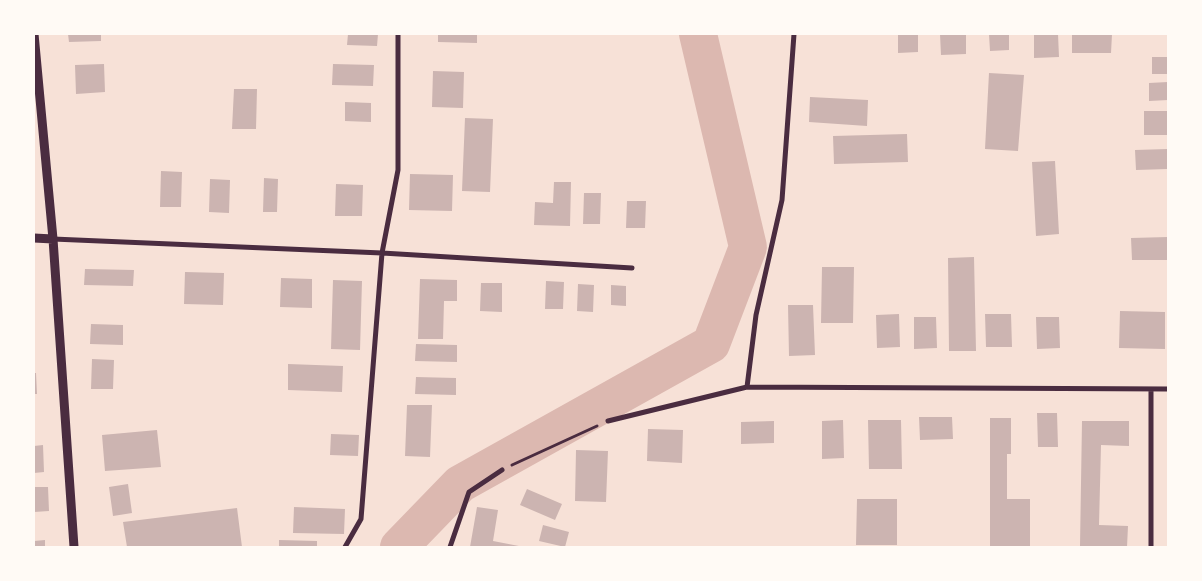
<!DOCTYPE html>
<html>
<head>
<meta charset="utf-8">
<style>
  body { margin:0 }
  #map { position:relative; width:1202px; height:581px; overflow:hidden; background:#f7e1d7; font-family:"Golos Text",sans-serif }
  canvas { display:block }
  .frame { position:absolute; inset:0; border:35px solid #fffaf5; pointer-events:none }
</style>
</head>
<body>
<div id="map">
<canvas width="1202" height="581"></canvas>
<div class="frame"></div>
</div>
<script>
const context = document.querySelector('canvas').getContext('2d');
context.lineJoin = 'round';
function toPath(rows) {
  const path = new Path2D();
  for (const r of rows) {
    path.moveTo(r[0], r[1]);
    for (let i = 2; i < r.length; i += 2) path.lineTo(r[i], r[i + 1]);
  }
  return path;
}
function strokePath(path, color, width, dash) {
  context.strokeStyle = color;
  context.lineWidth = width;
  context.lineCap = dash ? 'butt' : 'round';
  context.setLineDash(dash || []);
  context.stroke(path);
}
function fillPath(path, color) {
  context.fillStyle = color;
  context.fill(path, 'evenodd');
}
strokePath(toPath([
  [399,547,460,484,711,344,748,247,698,34]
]), '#dcb8b0', 38);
fillPath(toPath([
  [68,34,101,34,101,41,69,42],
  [348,34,378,34,377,46,347,45],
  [438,34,477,34,477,43,438,42],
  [898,34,918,34,918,52,898,53],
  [940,34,966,34,966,54,941,55],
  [989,34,1009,34,1009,50,990,51],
  [1034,34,1058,34,1059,57,1034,58],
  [1072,34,1112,34,1111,53,1072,53],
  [1152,57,1168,57,1168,74,1152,74],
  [104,64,105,92,76,94,75,65],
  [333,64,374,65,373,86,332,85],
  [433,71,464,72,463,108,432,107],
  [989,73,1024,75,1018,151,985,149],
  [1168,82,1168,100,1149,101,1149,83],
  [234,89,257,89,256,129,232,129],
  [810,97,868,100,867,126,809,122],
  [345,102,371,103,371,122,345,121],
  [1144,111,1168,111,1168,135,1144,135],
  [465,118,493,119,490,192,462,191],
  [907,134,908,162,834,164,833,136],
  [1168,149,1168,169,1136,170,1135,150],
  [1055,161,1059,234,1036,236,1032,162],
  [161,171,182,172,181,207,160,207],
  [410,174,453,175,452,211,409,210],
  [264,178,278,179,277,212,263,212],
  [210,179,230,180,229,213,209,212],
  [554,182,571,182,570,226,534,225,535,202,553,203],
  [336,184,363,185,362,216,335,216],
  [584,193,601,193,600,224,583,224],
  [627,201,646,201,645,228,626,228],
  [1168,237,1168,260,1132,260,1131,238],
  [974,257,976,351,949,351,948,258],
  [822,267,854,267,853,323,821,323],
  [85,269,134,270,133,286,84,285],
  [185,272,224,273,223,305,184,304],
  [281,278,312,279,312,308,280,307],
  [420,279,457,280,457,301,444,301,443,339,418,339],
  [333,280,362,281,360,350,331,349],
  [546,281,564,282,563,309,545,309],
  [481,283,502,283,502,312,480,311],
  [578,284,594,285,593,312,577,311],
  [611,285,626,286,626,306,611,305],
  [788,305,813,305,815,355,789,356],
  [1120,311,1165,312,1165,349,1119,348],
  [899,314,900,347,877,348,876,315],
  [985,314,1011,314,1012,347,986,347],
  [914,317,936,317,937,348,914,349],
  [1036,317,1059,317,1060,348,1037,349],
  [91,324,123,325,123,345,90,344],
  [416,344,457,345,457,362,415,361],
  [92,359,114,360,113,389,91,389],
  [288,364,343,366,342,392,288,390],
  [34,373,36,373,37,394,34,394],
  [416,377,456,378,456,395,415,394],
  [407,405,432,405,430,457,405,456],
  [1037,413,1057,413,1058,447,1038,447],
  [919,417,952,417,953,439,920,440],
  [990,418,1011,418,1011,454,1007,454,1007,499,1030,499,1030,546,990,546],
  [843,420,844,458,822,459,822,421],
  [868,420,901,420,902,469,869,469],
  [774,421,774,443,741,444,741,422],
  [1082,421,1129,421,1129,446,1101,445,1099,525,1128,526,1127,547,1080,546],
  [648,429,683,430,682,463,647,461],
  [157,430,161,467,105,471,102,435],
  [331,434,359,435,358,456,330,455],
  [43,445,44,472,34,473,34,446],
  [576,450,608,451,606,502,575,501],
  [128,484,132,513,113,516,109,487],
  [34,487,48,487,49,511,34,512],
  [527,489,562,504,555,520,520,505],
  [857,499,897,499,897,545,856,545],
  [294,507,345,509,344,534,293,533],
  [477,507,498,510,493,541,524,547,470,547],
  [237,508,242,547,127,547,123,522],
  [543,525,569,532,565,547,539,541],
  [45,540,45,547,34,547,34,541],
  [279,540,317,541,317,547,279,547]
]), '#ccb4b1');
strokePath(toPath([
  [512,465,597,426]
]), '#4a2c40', 3);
strokePath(toPath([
  [53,239,382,253,632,268],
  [747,387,756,315,782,200,794,34],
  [608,421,747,387,1168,389],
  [345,547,361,519,382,253,398,170,398,34],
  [450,547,469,492,502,470],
  [1151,547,1151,390]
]), '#4a2c40', 5);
strokePath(toPath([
  [34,34,53,239,74,547],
  [34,238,53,239]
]), '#4a2c40', 9);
</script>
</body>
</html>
